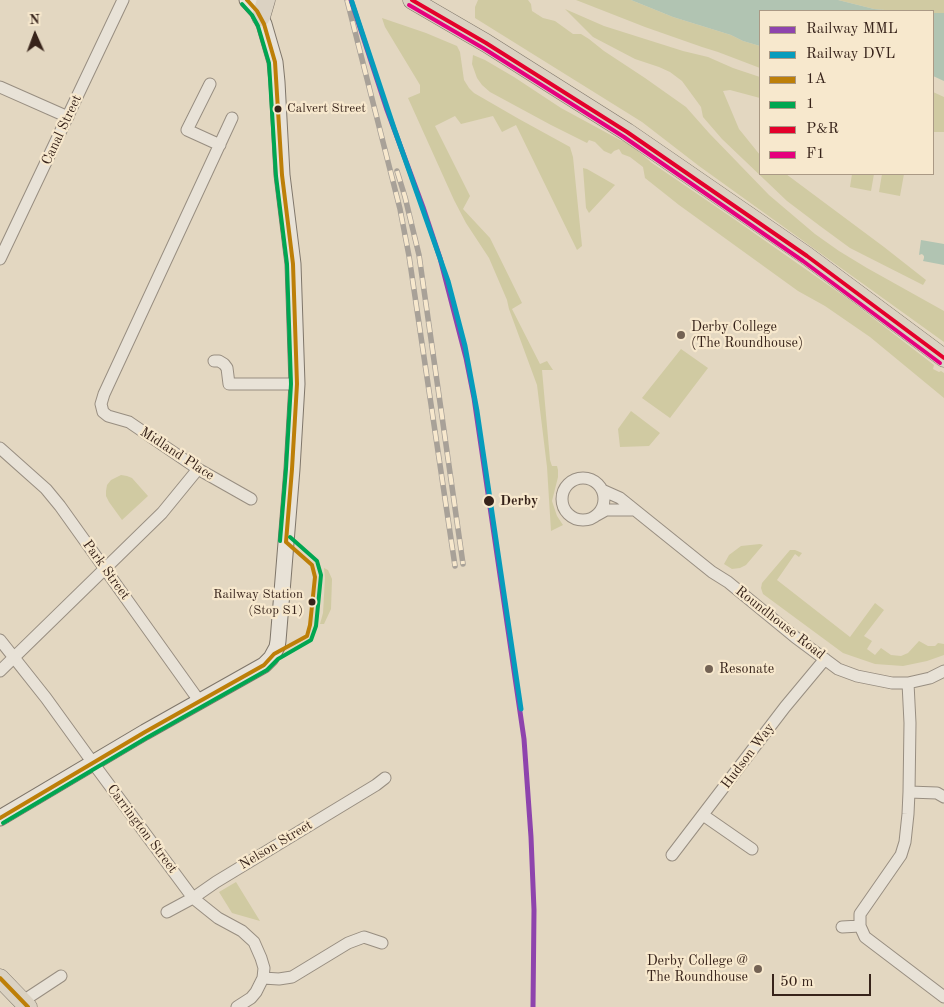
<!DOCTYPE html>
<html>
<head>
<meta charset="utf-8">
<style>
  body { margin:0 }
  #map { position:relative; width:944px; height:1007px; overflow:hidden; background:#e3d7c1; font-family:"Old Standard TT",serif }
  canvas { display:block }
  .legend { position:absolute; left:759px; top:10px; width:175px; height:165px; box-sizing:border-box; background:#f7e8cd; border:1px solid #aa9985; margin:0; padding:6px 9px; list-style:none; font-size:15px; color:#37231a }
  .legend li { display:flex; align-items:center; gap:10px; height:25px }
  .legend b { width:25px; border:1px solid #aa9985 }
  .north { position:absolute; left:10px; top:10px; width:50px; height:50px; -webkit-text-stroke:4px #f7e8cd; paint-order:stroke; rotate:358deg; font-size:14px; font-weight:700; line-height:20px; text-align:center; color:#37231a }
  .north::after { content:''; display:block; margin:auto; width:18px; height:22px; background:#37231a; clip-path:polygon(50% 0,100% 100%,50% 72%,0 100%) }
  .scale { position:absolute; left:772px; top:974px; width:99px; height:22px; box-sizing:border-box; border:2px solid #37231a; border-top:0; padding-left:6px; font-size:15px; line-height:18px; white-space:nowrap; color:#37231a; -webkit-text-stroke:4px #f7e8cd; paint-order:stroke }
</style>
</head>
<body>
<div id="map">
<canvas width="944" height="1007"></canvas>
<ul class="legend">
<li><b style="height:6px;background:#8e44ad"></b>Railway MML</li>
<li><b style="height:6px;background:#069cbc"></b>Railway DVL</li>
<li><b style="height:6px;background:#bd7f08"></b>1A</li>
<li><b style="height:6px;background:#00a651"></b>1</li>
<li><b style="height:6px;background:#e4002b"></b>P&amp;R</li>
<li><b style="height:6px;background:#e5007d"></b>F1</li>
</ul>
<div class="north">N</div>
<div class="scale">50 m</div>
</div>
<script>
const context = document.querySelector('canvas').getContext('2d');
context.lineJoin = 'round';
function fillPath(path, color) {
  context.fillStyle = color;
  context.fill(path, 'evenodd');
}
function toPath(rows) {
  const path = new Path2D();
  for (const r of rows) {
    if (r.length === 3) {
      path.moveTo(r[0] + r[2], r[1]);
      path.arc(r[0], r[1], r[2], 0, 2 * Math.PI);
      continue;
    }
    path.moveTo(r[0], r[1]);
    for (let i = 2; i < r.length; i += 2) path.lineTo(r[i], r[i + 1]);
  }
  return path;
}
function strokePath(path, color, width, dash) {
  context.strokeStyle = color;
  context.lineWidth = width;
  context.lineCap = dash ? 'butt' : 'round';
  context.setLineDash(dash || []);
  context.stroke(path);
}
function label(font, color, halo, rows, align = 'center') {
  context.font = font + ' "Old Standard TT",serif';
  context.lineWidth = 4.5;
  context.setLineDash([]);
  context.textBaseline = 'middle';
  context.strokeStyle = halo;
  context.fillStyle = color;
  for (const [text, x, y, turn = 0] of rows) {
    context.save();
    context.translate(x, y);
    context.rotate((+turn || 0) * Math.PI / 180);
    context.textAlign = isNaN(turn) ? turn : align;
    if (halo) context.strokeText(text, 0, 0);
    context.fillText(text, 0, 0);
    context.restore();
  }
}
fillPath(toPath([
  [478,0,528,0,531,4,532,11,543,18,555,21,573,34,581,34,589,39,604,51,645,78,686,107,709,133,769,195,815,234,839,251,867,268,944,311,944,342,699,166,642,122,475,18,475,7],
  [576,0,631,0,673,17,731,35,743,41,760,46,760,68,718,52,702,47,645,27],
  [838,0,944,0,944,13,933,13,933,11,895,11,874,9],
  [565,9,604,26,683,51,708,57,733,68,760,77,760,98,730,90,723,91,739,129,760,155,760,174,786,174,884,247,926,280,923,285,850,248,820,226,787,201,722,139,703,117,701,107,682,81,670,72,659,67,635,59,593,37],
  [382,18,426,33,457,46,460,52,464,80,469,88,474,93,519,119,570,147,573,157,582,246,577,250,516,125,502,132,493,116,461,124,455,116,435,126,470,196,463,209,490,238,522,303,512,309,540,364,547,361,553,370,542,370,550,460,552,466,557,466,558,470,558,477,552,501,557,516,563,525,551,531,547,467,537,385,509,309,507,300,489,258,466,223,454,200,408,98,420,93,420,85,385,27],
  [473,55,485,60,514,77,561,108,620,140,627,142,652,163,734,219,851,301,934,365,933,369,939,372,941,371,944,373,944,398,870,337,825,306,798,291,679,205,645,178,643,167,630,157,622,154,619,149,614,151,611,154,604,151,595,142,589,140,587,143,551,125,490,92,482,85,477,78,472,64],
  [933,92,944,97,944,132,933,132],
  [583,168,587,169,615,185,589,213,586,208],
  [852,174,874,174,871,191,850,187],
  [882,174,904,174,900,196,879,192],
  [681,349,708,368,670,418,642,398],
  [631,411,660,433,649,446,620,447,618,429],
  [121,475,127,476,132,478,148,496,122,520,109,502,106,496,106,491,107,485,111,480],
  [760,544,763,545,746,565,740,568,732,569,724,564,729,555,741,546],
  [790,550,795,550,802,553,799,557,795,554,777,580,850,637,875,603,884,610,864,636,872,641,867,649,875,655,881,648,891,655,901,656,908,653,919,641,928,646,935,646,938,643,944,644,944,655,927,661,903,666,875,664,843,653,763,594,761,588,762,583],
  [324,568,328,570,332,579,331,609,324,624,320,624,323,613,325,578],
  [236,882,260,921,232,913,219,892]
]), '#d0caa2');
fillPath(toPath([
  [631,0,838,0,874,9,895,11,760,11,760,46,743,41,731,35,673,17],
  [933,13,944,13,944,81,933,76],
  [921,240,944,244,944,265,923,261,924,258,924,256,922,254,919,255]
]), '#b1c4b2');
const street = toPath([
  [210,84,187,130,220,145],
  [0,87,68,117],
  [232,118,104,394,101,404,103,412,108,416,129,422,198,469,251,499],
  [0,259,123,0],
  [214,361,219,361,224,364,227,368,229,384,297,384],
  [0,448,46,489,60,506,200,702],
  [583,499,21],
  [602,490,620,498,712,572,728,582,795,637,838,669,857,676,892,683,908,683,930,678,944,671],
  [597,515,606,510,634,510],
  [0,640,46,698,93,763,193,898,218,918,242,931,254,942,261,958,264,968,263,978,256,992,251,998,237,1007],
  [0,671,162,513,198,469],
  [909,792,937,793,944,797],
  [703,815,752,849],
  [672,855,785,707,825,659],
  [167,912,193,898,216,882,376,785,385,778],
  [860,926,865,937,944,997],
  [842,927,860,926,860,914,901,855,905,842,908,814,909,792,910,723,908,683],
  [263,978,279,979,292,977,348,943,364,937,382,943],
  [23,1001,61,976]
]);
const secondary = toPath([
  [0,818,145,732,264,665,271,658,277,647,278,641,292,469,297,384,293,264,282,175,277,82,275,62,264,24,257,11,247,0]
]);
const primary = toPath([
  [412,0,486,43,627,132,807,256,944,358],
  [261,17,266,0],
  [0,978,28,1007]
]);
strokePath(street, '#988e81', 13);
strokePath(secondary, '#7f766a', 17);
strokePath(primary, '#7f766a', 19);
strokePath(street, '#e8e2d7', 11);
strokePath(secondary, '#e8e2d7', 15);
strokePath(primary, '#dbd2c2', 18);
const rail = toPath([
  [347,0,400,209,409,256,455,566],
  [397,171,405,197,419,255,463,564]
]);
strokePath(rail, '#a8a198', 5.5);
strokePath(rail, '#f7e8cd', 4, [11]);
strokePath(toPath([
  [247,0,257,11,264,24,275,62,282,175,293,264,297,384,292,469,286,542],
  [0,818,145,732,264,665,274,654,307,636,310,625,315,577,312,565,286,542],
  [0,978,28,1007]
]), '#bd7f08', 4);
strokePath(toPath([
  [242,4,252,15,258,26,269,63,276,176,287,264,291,384,286,469,280,541],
  [3,823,148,737,267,670,278,659,311,640,316,626,321,575,317,561,290,537]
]), '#00a651', 4);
strokePath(toPath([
  [412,0,486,43,627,132,807,256,944,358]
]), '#e4002b', 4);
strokePath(toPath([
  [409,5,483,48,624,137,803,261,940,363]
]), '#e5007d', 4);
strokePath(toPath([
  [351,0,387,110,423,207,440,258,466,358,474,398,524,739,531,837,534,910,533,1007]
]), '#8e44ad', 5);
strokePath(toPath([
  [352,2,394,128,448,281,465,346,477,411,521,709]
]), '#069cbc', 5);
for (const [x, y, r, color] of [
  [278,109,4.5,"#37231a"],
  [681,335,5,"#736254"],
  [489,501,6,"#37231a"],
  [312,602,4.5,"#37231a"],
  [709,669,5,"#736254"],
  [758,969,5,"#736254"]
]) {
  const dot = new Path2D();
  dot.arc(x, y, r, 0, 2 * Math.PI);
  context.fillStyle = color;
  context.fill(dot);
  strokePath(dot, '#f7e8cd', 2);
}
label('13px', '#37231a', '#f7e8cd', [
  ["Calvert Street",287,109],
  ["Railway Station",303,595,"right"],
  ["(Stop S1)",303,611,"right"]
], 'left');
label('14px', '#37231a', '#f7e8cd', [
  ["Canal Street",62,130,-65],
  ["Midland Place",177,454,33],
  ["Park Street",106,570,54],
  ["Roundhouse Road",780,623,38],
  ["Hudson Way",748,756,-53],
  ["Carrington Street",142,829,53],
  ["Nelson Street",276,845,-31]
]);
label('14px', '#37231a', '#f7e8cd', [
  ["Derby College",691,327],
  ["(The Roundhouse)",691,343],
  ["Resonate",719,669],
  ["Derby College @",748,961,"right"],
  ["The Roundhouse",748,977,"right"]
], 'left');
label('bold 14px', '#37231a', '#f7e8cd', [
  ["Derby",500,501]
], 'left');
</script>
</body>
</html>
